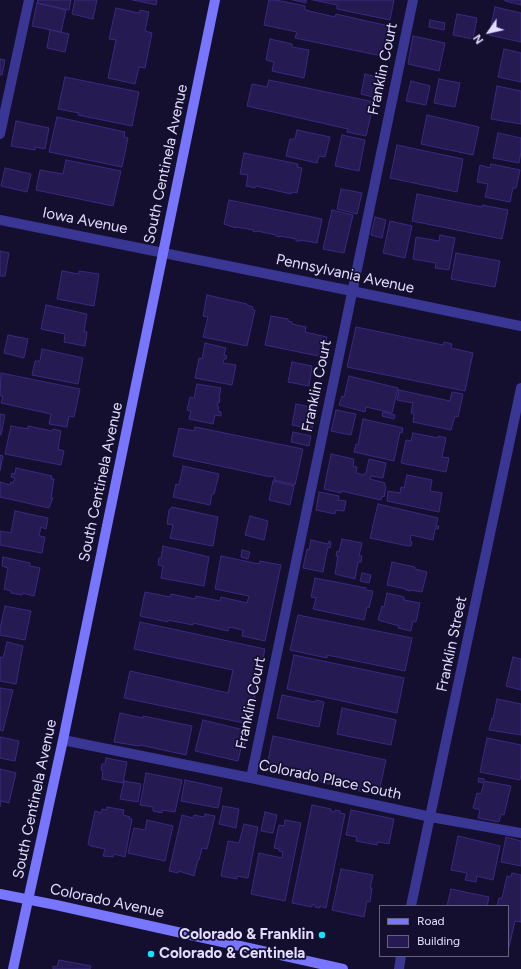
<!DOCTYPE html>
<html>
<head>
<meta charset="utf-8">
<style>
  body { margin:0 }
  #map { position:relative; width:521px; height:969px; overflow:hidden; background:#150f2f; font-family:Figtree,sans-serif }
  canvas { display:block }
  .legend { position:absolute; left:379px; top:905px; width:130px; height:52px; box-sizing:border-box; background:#150f2f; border:1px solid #676282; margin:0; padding:5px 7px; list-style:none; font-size:12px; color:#e2deff }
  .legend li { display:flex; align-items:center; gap:8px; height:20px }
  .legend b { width:20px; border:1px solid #676282 }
  .north { position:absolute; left:469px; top:12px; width:40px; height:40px; -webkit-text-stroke:3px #150f2f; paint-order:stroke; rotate:236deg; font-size:11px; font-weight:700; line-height:16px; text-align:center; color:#e2deff }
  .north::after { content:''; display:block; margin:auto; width:14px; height:18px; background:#e2deff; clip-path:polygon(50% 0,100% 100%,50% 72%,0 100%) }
</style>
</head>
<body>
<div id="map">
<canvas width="521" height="969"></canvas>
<ul class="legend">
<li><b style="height:5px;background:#7875ff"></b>Road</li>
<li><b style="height:11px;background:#251a52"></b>Building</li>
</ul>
<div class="north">N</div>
</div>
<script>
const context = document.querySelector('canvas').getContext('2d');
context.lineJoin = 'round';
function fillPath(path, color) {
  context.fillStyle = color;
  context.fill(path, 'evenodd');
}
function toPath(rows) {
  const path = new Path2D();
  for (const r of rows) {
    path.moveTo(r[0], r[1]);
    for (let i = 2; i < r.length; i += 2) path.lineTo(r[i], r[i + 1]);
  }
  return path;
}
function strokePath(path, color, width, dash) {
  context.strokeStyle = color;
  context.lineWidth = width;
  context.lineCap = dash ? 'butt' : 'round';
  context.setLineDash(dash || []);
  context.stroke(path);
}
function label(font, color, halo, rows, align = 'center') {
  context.font = font + ' Figtree,sans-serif';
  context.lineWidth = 3.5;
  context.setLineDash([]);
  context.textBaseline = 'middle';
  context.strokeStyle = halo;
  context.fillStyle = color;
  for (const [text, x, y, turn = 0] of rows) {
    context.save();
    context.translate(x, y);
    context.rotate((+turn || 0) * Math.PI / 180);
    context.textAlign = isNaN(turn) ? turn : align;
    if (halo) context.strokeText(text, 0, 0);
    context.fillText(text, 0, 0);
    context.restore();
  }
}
const building = toPath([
  [38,0,71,0,69,10,37,3,38,0],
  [75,0,97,0,93,19,72,14,75,0],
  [133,0,157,0,156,5,133,0],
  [269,0,276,0,305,6,305,10,335,17,336,14,389,26,382,56,295,38,297,32,264,25,269,0],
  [293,0,306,0,306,3,293,0],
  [313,0,394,0,390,20,337,9,337,5,313,0],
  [505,0,521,0,521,5,505,1,505,0],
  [37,3,66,10,61,32,32,26,37,3],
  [495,7,521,13,521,42,489,35,495,7],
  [116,8,139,13,140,10,149,12,145,31,152,33,145,68,139,67,135,84,108,78,116,40,109,39,116,8],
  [457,14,477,18,473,39,453,35,457,14],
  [430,20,445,23,444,30,429,27,430,20],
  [50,30,69,34,65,52,47,48,50,30],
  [413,36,445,43,439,71,408,64,413,36],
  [270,39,292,44,292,47,309,50,304,78,272,71,274,62,266,60,270,39],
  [504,49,521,53,521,82,498,77,504,49],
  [0,59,5,60,2,75,0,75,0,59],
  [365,74,385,79,380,99,361,94,365,74],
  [65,77,139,92,132,126,78,115,79,113,58,109,65,77],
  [439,79,460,83,455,107,434,103,439,79],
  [269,80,374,102,366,136,347,132,348,129,247,106,252,84,267,87,269,80],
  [411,81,430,86,426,105,406,101,411,81],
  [497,86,521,91,521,124,491,119,497,86],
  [427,115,479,127,473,155,421,144,427,115],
  [57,117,125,132,124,137,128,138,122,167,49,152,57,117],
  [16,121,49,128,45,149,35,147,35,150,11,146,16,121],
  [297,130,330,137,325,157,319,156,317,163,286,156,290,139,295,139,297,130],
  [498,133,521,138,521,152,519,163,493,158,498,133],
  [342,135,365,140,359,171,335,166,342,135],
  [397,145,463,159,457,192,390,178,397,145],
  [244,153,298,164,297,167,302,168,297,193,292,192,291,194,256,186,255,188,246,186,248,175,240,174,244,153],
  [66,160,121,171,113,206,36,190,40,170,63,174,66,160],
  [491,164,520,170,516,188,513,188,510,202,485,197,488,184,477,182,480,165,490,168,491,164],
  [5,168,31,174,27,192,1,186,5,168],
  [341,189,362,193,357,214,337,209,341,189],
  [417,194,482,207,482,205,508,210,502,239,412,221,417,194],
  [229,200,322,219,317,243,300,240,300,241,296,241,296,239,280,236,280,237,276,236,276,235,257,231,256,232,253,231,253,230,237,227,236,228,224,224,229,200],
  [332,210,353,215,344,253,323,249,332,210],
  [375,217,386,220,382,238,371,235,375,217],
  [390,221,412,226,405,258,383,253,390,221],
  [440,235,455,238,449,270,435,268,436,263,413,259,416,237,439,241,440,235],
  [0,251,9,253,5,276,0,276,0,251],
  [456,253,500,261,495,287,451,279,456,253],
  [62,271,79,274,79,271,99,274,94,306,57,299,62,271],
  [207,295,247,304,247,305,253,307,252,309,255,310,247,346,203,337,208,317,203,316,207,295],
  [46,305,87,314,84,331,87,332,85,346,64,342,65,334,41,329,46,305],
  [271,316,288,319,288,321,292,322,292,324,306,327,305,332,327,337,323,357,265,345,271,316],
  [356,327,443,345,444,342,452,344,451,348,473,353,465,391,347,367,356,327],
  [8,335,28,339,24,358,4,353,8,335],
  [205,343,226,348,224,355,227,356,226,359,224,359,223,363,236,365,232,385,195,378,199,358,202,359,205,343],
  [42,349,83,358,78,384,32,375,35,361,40,361,42,349],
  [292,362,312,366,309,386,288,382,292,362],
  [1,373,80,389,74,417,69,416,67,427,49,424,51,414,1,403,3,396,0,396,1,373],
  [349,376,398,388,392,413,366,407,365,412,339,405,342,396,344,397,349,376],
  [197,384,221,388,219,398,220,399,219,403,218,402,217,406,219,407,218,411,221,412,221,416,215,415,213,424,189,419,191,411,187,410,190,397,194,398,197,384],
  [399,390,450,401,452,392,463,394,458,417,455,416,451,430,413,422,414,414,411,413,413,403,397,400,399,390],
  [296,404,316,408,312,429,292,425,296,404],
  [336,410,356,414,351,435,331,431,336,410],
  [383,412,395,415,394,419,382,416,383,412],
  [0,414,5,415,1,435,0,435,0,414],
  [363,419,403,428,402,433,400,432,394,461,354,452,356,444,358,445,363,419],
  [11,426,28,429,28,426,52,431,53,429,61,431,58,449,64,451,61,465,5,454,11,426],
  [195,427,303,449,295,485,274,480,275,477,271,476,271,477,173,456,179,428,194,431,195,427],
  [293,432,311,436,309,446,291,442,293,432],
  [413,433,438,438,438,436,446,438,442,457,449,458,446,472,401,463,406,440,411,441,413,433],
  [331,454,354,459,353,466,357,467,356,473,364,475,365,473,366,473,369,459,386,463,383,478,371,476,370,479,385,483,385,486,386,487,384,497,382,496,381,500,341,491,341,493,324,489,331,454],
  [0,455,3,456,0,471,0,455],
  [183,466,219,474,214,494,212,494,210,505,173,497,176,484,179,485,183,466],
  [16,468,52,476,51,479,54,479,51,498,53,498,49,508,0,497,0,482,10,485,11,482,13,483,15,478,11,477,12,473,15,474,16,468],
  [407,475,432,480,430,491,442,493,439,512,387,501,388,491,400,493,401,487,404,488,407,475],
  [273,481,294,486,290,505,269,500,273,481],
  [319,492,339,496,338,500,346,501,344,511,336,510,335,514,316,510,319,492],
  [378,504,438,518,436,526,439,526,438,529,435,529,433,540,411,535,410,541,412,542,411,546,408,546,370,538,378,504],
  [172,507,218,517,213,546,170,538,173,525,167,524,169,510,172,507],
  [15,511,48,518,46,529,41,527,39,536,45,537,42,553,0,545,0,531,11,533,15,511],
  [250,516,268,521,264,540,245,535,250,516],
  [342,539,362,543,359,556,362,556,361,562,358,562,355,579,335,574,338,556,336,556,337,551,339,552,342,539],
  [311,540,328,544,329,541,331,542,330,548,328,547,323,572,303,568,307,549,309,550,311,540],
  [163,546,209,557,204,586,161,578,163,566,158,565,159,558,161,558,163,546],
  [242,550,250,552,248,559,241,557,242,550],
  [221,556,259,564,260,561,281,565,265,641,242,636,243,630,229,627,228,631,193,623,193,625,168,620,168,622,140,616,145,592,170,597,171,594,195,599,196,596,220,601,221,597,247,603,249,596,215,589,221,556],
  [3,557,30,563,30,566,40,568,34,596,23,593,22,595,11,593,11,591,4,589,8,568,2,566,3,557],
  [392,562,415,567,415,569,427,572,422,592,410,590,410,591,406,590,406,589,387,585,392,562],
  [362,573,371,575,369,583,360,581,362,573],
  [315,578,366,588,366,590,373,591,369,608,367,607,364,620,313,609,316,598,311,597,315,578],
  [387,593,404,597,404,600,420,603,416,622,413,621,411,631,398,628,399,626,378,620,382,606,384,607,387,593],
  [5,606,31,611,25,640,0,635,0,628,5,606],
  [298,615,412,638,405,671,327,655,327,658,290,650,298,615],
  [140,622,265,649,249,724,124,698,130,671,228,693,233,670,134,649,140,622],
  [7,642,23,646,16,684,0,681,0,657,3,658,7,642],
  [294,655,404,678,397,713,287,689,294,655],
  [513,657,521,659,521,690,506,686,513,657],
  [0,688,13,690,3,731,0,730,0,688],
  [282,695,315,702,316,700,324,702,319,727,277,718,282,695],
  [497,699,521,704,521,735,489,730,492,718,493,719,497,699],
  [342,708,396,720,391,745,337,734,342,708],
  [120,713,143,718,143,716,192,726,186,755,140,745,139,746,114,742,120,713],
  [203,720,248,731,243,749,241,748,238,761,195,751,203,720],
  [273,736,386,760,380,787,376,786,375,791,371,793,359,791,357,787,353,789,340,786,338,782,335,785,322,783,319,779,316,782,303,779,301,775,298,777,285,775,283,771,279,773,266,771,273,736],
  [0,737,19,741,15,761,0,758,0,737],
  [487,738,521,745,521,774,520,780,480,772,487,738],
  [106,758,127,762,123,783,102,779,103,770,101,770,102,764,105,764,106,758],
  [0,769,16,773,9,803,1,801,0,807,0,769],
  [146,773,182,780,175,812,162,810,162,813,153,811,153,807,140,805,146,773],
  [479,778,484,779,484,781,511,786,504,815,501,814,499,822,478,818,480,810,473,808,477,793,481,794,484,783,478,782,479,778],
  [185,780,222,788,218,808,181,801,185,780],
  [124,781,141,784,138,802,120,799,124,781],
  [312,805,331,809,331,811,334,812,335,810,340,811,340,813,345,814,326,908,320,906,320,908,315,907,315,905,312,904,312,907,292,903,312,805],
  [223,806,239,809,236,828,219,824,223,806],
  [107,807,124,810,123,815,130,817,129,819,132,819,125,857,114,854,113,857,103,856,105,849,91,846,88,844,95,811,101,813,102,809,107,810,107,807],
  [351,810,394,819,389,844,378,842,377,845,356,841,357,837,346,835,351,810],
  [265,812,277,815,273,833,261,831,265,812],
  [205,814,215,816,207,849,202,848,199,860,198,860,194,876,179,871,178,873,169,871,182,815,193,818,194,815,204,817,205,814],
  [147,820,173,826,165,861,128,853,134,828,145,830,147,820],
  [285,820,301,823,285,901,251,894,259,853,282,858,283,852,279,851,279,849,274,848,279,825,284,826,285,820],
  [244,824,258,827,248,878,237,876,237,879,221,876,228,841,239,843,244,824],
  [458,836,500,846,493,880,477,876,476,882,465,880,467,873,451,870,458,836],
  [506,837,521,841,521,866,501,862,506,837],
  [341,869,373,875,370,888,372,888,370,902,367,901,364,917,332,910,341,869],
  [512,873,521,875,521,922,515,921,509,947,508,906,497,906,499,898,502,898,507,876,511,877,512,873],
  [451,889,489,897,487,906,447,906,451,889],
  [59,960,91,966,90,969,53,969,53,966,57,967,59,960]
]);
fillPath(building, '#251a52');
strokePath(building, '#3b2981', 1);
strokePath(toPath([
  [0,134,29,0],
  [63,740,251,778,431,817,521,833],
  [251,778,413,0]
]), '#3a3693', 10);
strokePath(toPath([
  [0,220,352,291,521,326],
  [411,906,521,388],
  [399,969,401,956]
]), '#3a3693', 10);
strokePath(toPath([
  [0,894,56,905,343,969],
  [13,969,63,740,215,0]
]), '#7875ff', 10);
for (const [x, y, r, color] of [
  [322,935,4,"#0ae7ff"],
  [151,954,4,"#0ae7ff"]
]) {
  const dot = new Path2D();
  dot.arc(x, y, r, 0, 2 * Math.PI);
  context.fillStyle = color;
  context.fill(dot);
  strokePath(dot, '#150f2f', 1.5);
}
label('15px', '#e2deff', '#150f2f', [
  ["Franklin Court",383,69,-78],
  ["South Centinela Avenue",166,164,-78],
  ["Iowa Avenue",85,221,11],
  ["Pennsylvania Avenue",345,274,12],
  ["Franklin Court",317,386,-78],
  ["South Centinela Avenue",101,482,-78],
  ["Franklin Street",452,644,-78],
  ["Franklin Court",251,703,-78],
  ["Colorado Place South",330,780,12],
  ["South Centinela Avenue",35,799,-78],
  ["Colorado Avenue",107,901,12]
]);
label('bold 15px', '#e2deff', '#150f2f', [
  ["Colorado & Franklin",314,935],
  ["Colorado & Centinela",159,954,"left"]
], 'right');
</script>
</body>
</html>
